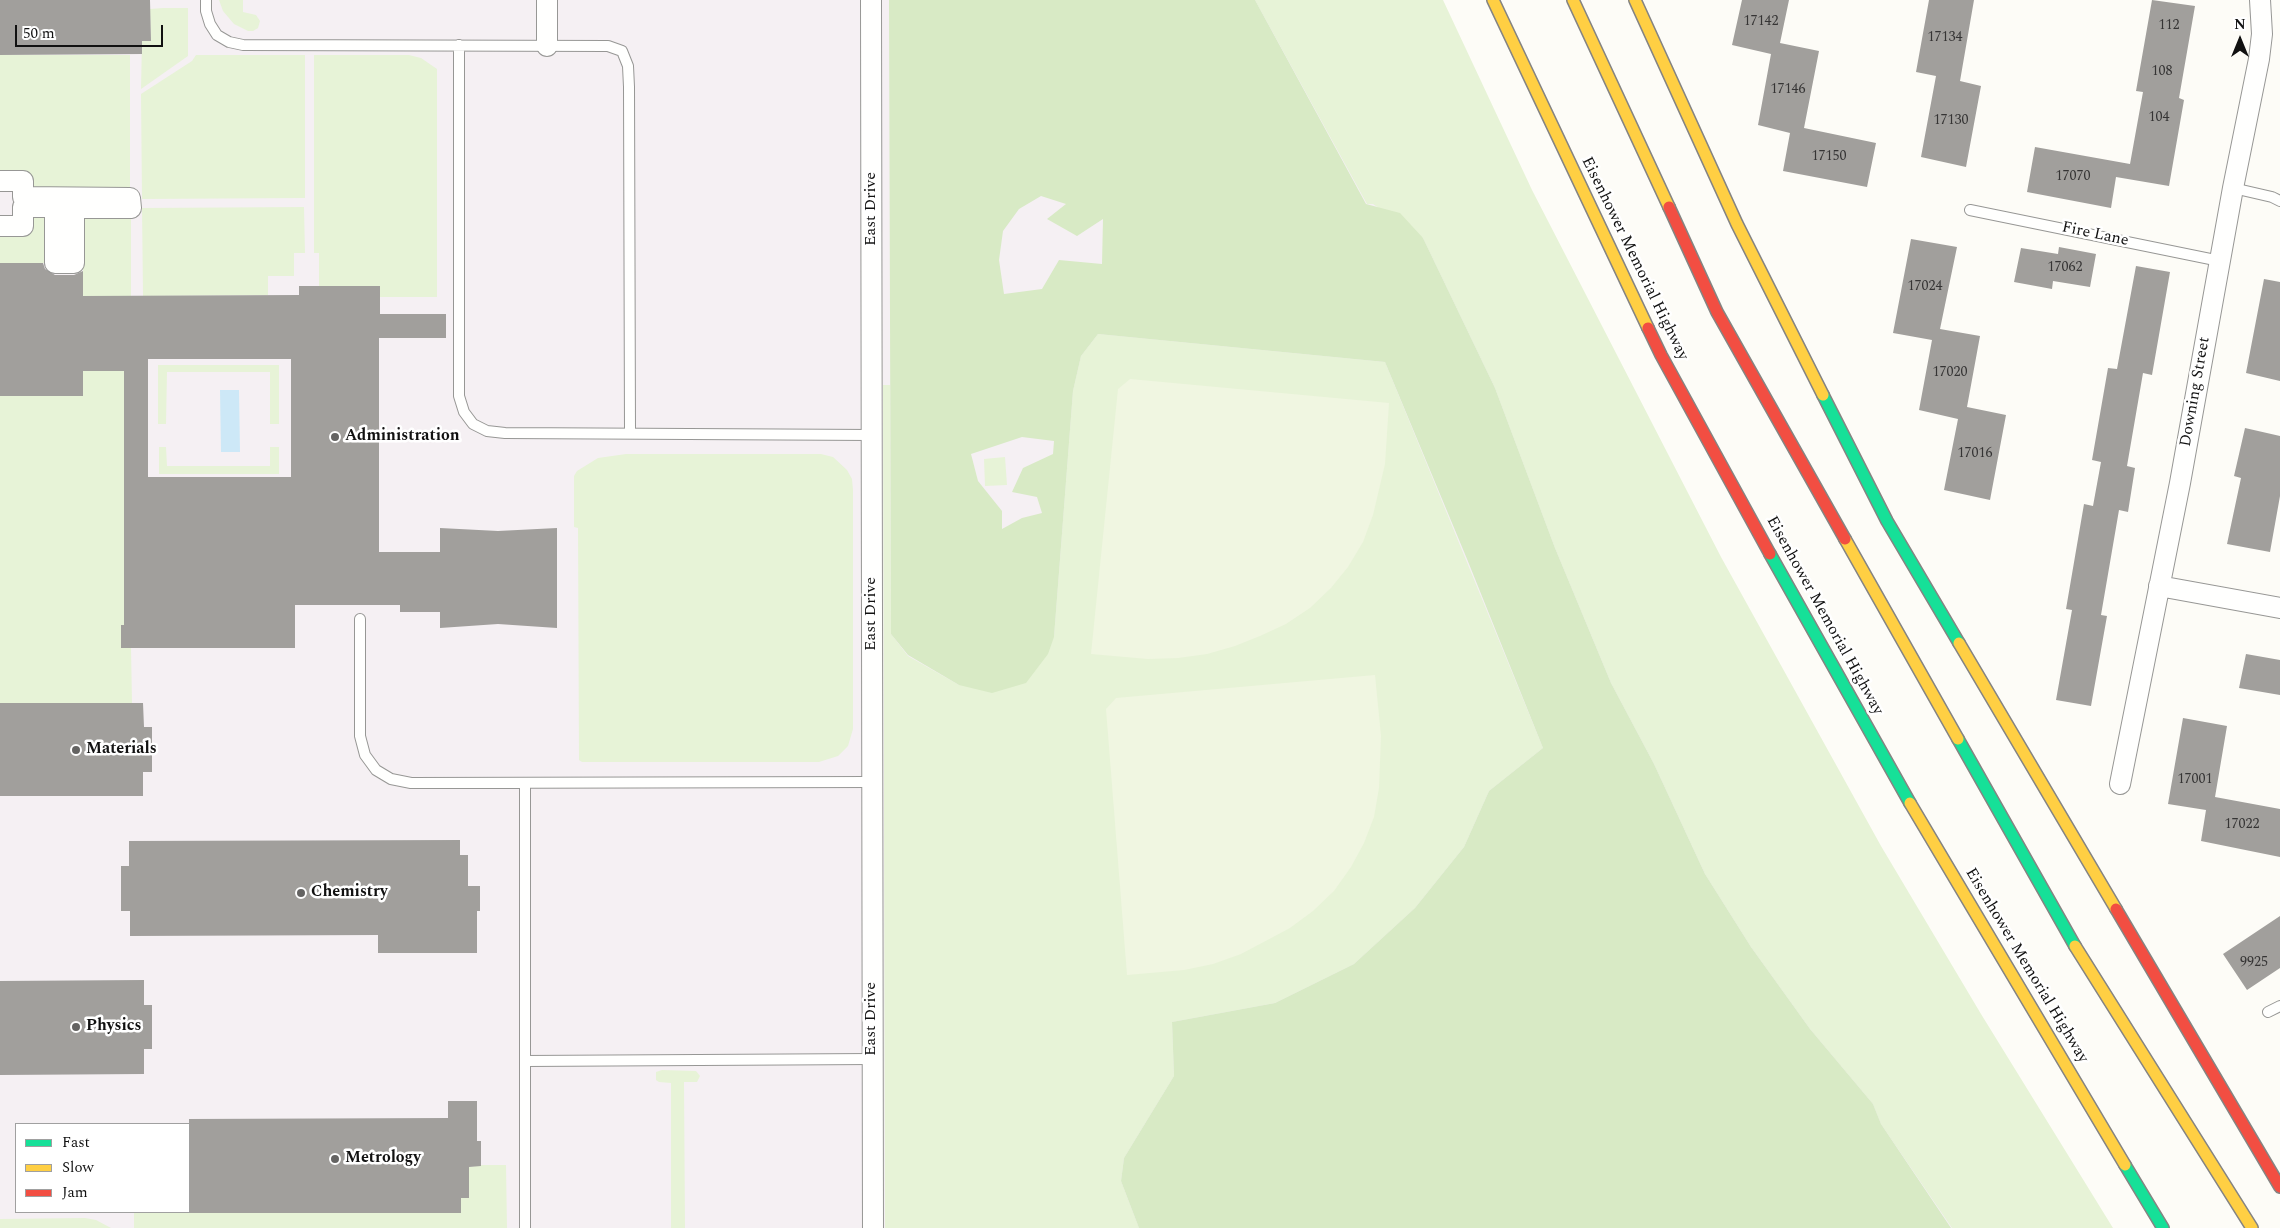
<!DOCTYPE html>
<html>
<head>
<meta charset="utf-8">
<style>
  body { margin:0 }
  #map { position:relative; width:2280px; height:1228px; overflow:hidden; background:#fdfcf7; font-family:Spectral,serif }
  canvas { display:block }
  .legend { position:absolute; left:15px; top:1123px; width:175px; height:90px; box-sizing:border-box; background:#fff; border:1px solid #a0a0a0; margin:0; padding:6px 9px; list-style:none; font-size:15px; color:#111 }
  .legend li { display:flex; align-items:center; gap:10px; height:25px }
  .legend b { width:25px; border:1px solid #a0a0a0 }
  .north { position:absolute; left:2215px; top:15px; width:50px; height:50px; -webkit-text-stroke:4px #fff; paint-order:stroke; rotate:0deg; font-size:14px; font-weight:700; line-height:20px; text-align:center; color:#111 }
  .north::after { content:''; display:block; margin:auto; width:18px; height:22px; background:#111; clip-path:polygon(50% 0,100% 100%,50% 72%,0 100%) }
  .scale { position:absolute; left:15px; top:25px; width:148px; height:22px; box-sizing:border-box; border:2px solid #111; border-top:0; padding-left:6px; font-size:15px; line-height:18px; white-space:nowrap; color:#111; -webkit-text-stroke:4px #fff; paint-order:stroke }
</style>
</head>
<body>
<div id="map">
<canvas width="2280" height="1228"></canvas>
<ul class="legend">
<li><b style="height:6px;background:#16e098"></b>Fast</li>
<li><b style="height:6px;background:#ffcf43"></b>Slow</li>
<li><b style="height:6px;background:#f24e42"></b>Jam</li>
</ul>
<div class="north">N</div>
<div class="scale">50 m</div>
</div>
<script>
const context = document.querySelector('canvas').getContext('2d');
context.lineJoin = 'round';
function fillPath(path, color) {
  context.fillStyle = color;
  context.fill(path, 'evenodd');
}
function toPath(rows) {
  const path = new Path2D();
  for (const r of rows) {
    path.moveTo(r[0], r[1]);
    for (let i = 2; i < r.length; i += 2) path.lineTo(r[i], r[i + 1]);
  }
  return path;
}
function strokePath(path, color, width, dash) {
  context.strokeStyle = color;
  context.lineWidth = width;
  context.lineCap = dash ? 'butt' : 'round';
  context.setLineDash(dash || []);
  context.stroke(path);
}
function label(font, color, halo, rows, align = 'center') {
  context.font = font + ' Spectral,serif';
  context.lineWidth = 5;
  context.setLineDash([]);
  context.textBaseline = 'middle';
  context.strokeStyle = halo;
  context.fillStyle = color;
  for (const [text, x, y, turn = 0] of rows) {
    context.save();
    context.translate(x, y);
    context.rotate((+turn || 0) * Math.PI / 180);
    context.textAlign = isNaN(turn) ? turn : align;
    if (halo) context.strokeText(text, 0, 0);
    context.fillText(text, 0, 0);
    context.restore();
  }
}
fillPath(toPath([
  [0,0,1361,0,2066,1228,0,1228],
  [16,1124,189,1124,189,1212,16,1212]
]), '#f5f0f3');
fillPath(toPath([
  [219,0,243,0,243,12,256,15,260,21,258,28,253,31,248,31,234,24,223,11],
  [1255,0,1443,0,1532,190,1721,557,1881,846,1981,1014,2113,1228,1952,1228,1881,1124,1873,1104,1810,1029,1751,947,1705,874,1654,764,1611,683,1555,548,1495,388,1423,238,1373,204,1367,204],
  [163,8,188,8,188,56,141,89,142,41,151,41,150,9],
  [0,55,130,55,130,198,23,197,0,177],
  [196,55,305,55,305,198,142,199,141,94,192,61],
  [314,55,409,55,421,58,437,69,437,297,380,297,319,286,319,253,314,253],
  [23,207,55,207,55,263,0,263,0,226,23,226],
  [304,207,305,253,294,253,294,276,268,276,268,295,143,296,142,208],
  [74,208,131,208,131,296,83,296,83,263],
  [1098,334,1385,362,1543,748,1489,791,1464,847,1415,908,1354,964,1275,1003,1172,1022,1174,1076,1124,1158,1121,1181,1139,1228,885,1228,883,385,890,385,891,634,908,656,959,685,1054,637,1073,391,1081,356],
  [158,365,279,365,279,424,270,424,270,372,167,372,166,424,158,424],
  [83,371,124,371,124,625,131,648,132,703,0,703,0,396,83,396],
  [159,447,166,447,167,466,270,466,270,447,279,447,279,474,159,474],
  [626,454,821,454,833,457,847,470,852,479,853,490,853,729,848,746,838,756,819,762,582,762,579,760,578,528,574,527,574,476,577,471,598,458],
  [1005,457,1007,485,985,486,984,459],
  [662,1070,696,1071,700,1076,697,1082,684,1082,685,1228,671,1228,671,1083,659,1082,656,1080,656,1072],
  [481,1165,506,1165,507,1228,134,1228,134,1213,460,1213,461,1198,469,1198,469,1167],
  [85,1218,96,1220,111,1228,0,1228,0,1219]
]), '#e7f3d7');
fillPath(toPath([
  [889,0,1255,0,1366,204,1400,213,1423,238,1495,388,1555,548,1611,683,1654,764,1705,874,1751,947,1810,1029,1873,1104,1881,1124,1951,1228,1139,1228,1121,1181,1124,1158,1174,1076,1172,1022,1275,1003,1354,964,1415,908,1464,847,1489,791,1543,748,1467,559,1385,362,1098,334,1081,356,1073,391,1054,637,1048,654,1026,683,992,693,959,685,908,655,891,634],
  [1041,196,1066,204,1047,219,1077,236,1103,219,1102,264,1059,260,1042,289,1004,294,999,260,1003,231,1019,209],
  [1022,437,1054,441,1053,454,1023,468,1012,492,1037,497,1042,513,1022,518,1002,529,1002,511,978,481,971,454]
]), '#d8eac5');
fillPath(toPath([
  [1130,379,1389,403,1385,464,1373,515,1363,542,1348,567,1331,588,1310,608,1286,624,1260,636,1235,646,1207,654,1178,658,1148,659,1091,654,1118,389],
  [1375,675,1381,736,1379,788,1374,817,1364,843,1351,867,1334,891,1313,911,1290,928,1241,954,1213,964,1184,970,1127,975,1106,709,1116,698]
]), '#f0f6e1');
fillPath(toPath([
  [220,390,239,390,240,452,221,452]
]), '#cde8f7');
fillPath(toPath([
  [0,0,150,0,151,41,142,41,142,54,0,55],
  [1742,0,1789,0,1780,43,1819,51,1804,128,1876,143,1867,187,1783,171,1790,133,1758,125,1771,54,1732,45],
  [1929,0,1974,0,1960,81,1981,86,1966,167,1921,157,1936,76,1916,72],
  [2152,0,2195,6,2179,98,2184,100,2169,186,2116,177,2111,208,2027,192,2035,147,2130,164,2143,92,2136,91],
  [1911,239,1957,247,1940,329,1980,336,1967,407,2006,415,1990,500,1944,490,1958,419,1919,410,1932,340,1893,333],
  [2059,247,2096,254,2090,287,2053,281,2052,289,2014,282,2021,248,2058,254],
  [0,263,43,263,45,269,55,275,74,275,83,271,83,296,299,295,299,286,380,286,380,314,446,314,446,338,379,338,379,552,440,552,440,528,498,531,557,528,557,628,498,624,440,628,440,612,400,612,400,605,295,605,295,648,121,648,121,625,124,625,124,371,83,371,83,396,0,396],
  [148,359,291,359,291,477,148,477],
  [2136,266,2170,272,2152,375,2143,373,2127,466,2135,468,2128,512,2119,510,2101,615,2107,616,2091,706,2056,700,2072,610,2066,609,2084,504,2093,506,2101,462,2092,460,2108,368,2117,369],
  [2264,279,2280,282,2280,381,2246,373],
  [2245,428,2280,436,2280,496,2270,552,2227,544,2241,478,2234,476],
  [2246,654,2280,660,2280,695,2239,688],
  [0,703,143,703,144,727,152,727,152,772,143,772,143,796,0,796],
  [2183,718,2227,726,2215,797,2280,809,2280,857,2201,841,2206,810,2168,804],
  [460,840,460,855,468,855,468,886,480,886,480,911,477,911,477,953,378,953,378,935,130,936,130,911,121,911,121,866,129,866,129,841],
  [2280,916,2280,968,2247,990,2223,954],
  [144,980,144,1005,152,1005,152,1049,144,1049,144,1074,0,1075,0,981],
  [448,1101,477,1101,477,1141,481,1141,481,1166,469,1167,469,1198,461,1198,461,1213,189,1213,189,1119,448,1118]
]), '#a19f9c');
const lane = toPath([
  [206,0,206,11,210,24,217,35,229,42,243,45,608,46,622,51,628,66,629,87,630,433],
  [459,45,459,396,464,412,473,424,487,431,505,433,872,435],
  [2233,188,2272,197,2280,201],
  [1970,210,2220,261],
  [360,619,360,736,365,755,376,770,391,779,411,783,872,782],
  [525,783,525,1228],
  [2268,1012,2280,1006],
  [525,1061,872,1059]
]);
const street = toPath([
  [547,0,547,46],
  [871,0,873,1228],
  [0,181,23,181,23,197,130,198,131,208,74,208,74,263,55,263,55,207,23,207,23,226,0,226],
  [2159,586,2280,608],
  [2120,784,2180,483,2233,188,2259,59,2262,34,2260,0]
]);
const fast = toPath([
  [1823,395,1887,521,1959,643],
  [1770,554,1910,803],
  [1958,739,2075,946],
  [2125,1165,2163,1228]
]);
const slow = toPath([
  [1493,0,1648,328],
  [1573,0,1669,207],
  [1635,0,1737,224,1823,395],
  [1845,539,1958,739],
  [1959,643,2116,909],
  [1910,803,2125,1165],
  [2075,946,2252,1228]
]);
const jam = toPath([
  [1669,207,1717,312,1845,539],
  [1648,328,1661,355,1770,554],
  [2116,909,2280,1187]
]);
strokePath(lane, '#979795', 12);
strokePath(street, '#979795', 22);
strokePath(fast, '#858482', 14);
strokePath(slow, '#858482', 14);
strokePath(jam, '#858482', 14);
strokePath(lane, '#fffffe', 10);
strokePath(street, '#fffffe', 20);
strokePath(fast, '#16e098', 11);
strokePath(slow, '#ffcf43', 11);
strokePath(jam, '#f24e42', 11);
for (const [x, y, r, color] of [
  [335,437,5,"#646362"],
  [76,750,5,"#646362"],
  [301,893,5,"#646362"],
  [76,1027,5,"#646362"],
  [335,1159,5,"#646362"]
]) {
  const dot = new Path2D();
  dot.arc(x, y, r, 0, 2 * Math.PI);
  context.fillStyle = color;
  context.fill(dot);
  strokePath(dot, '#fff', 2);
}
label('14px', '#353434', null, [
  ["17142",1761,22],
  ["112",2169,26],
  ["17134",1945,38],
  ["108",2162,72],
  ["17146",1788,90],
  ["104",2159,118],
  ["17130",1951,121],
  ["17150",1829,157],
  ["17070",2073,177],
  ["17062",2065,268],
  ["17024",1925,287],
  ["17020",1950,373],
  ["17016",1975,454],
  ["17001",2195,780],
  ["17022",2242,825],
  ["9925",2254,963]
]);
label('16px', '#111', '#fff', [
  ["East Drive",872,209,-90],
  ["Fire Lane",2095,235,12],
  ["Eisenhower Memorial Highway",1634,259,64],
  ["Downing Street",2196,392,-80],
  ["East Drive",872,614,-90],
  ["Eisenhower Memorial Highway",1824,616,61],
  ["Eisenhower Memorial Highway",2026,966,59],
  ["East Drive",872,1019,-90]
]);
label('bold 16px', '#111', '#fff', [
  ["Administration",345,437],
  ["Materials",86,750],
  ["Chemistry",311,893],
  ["Physics",86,1027],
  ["Metrology",345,1159]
], 'left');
</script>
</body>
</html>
